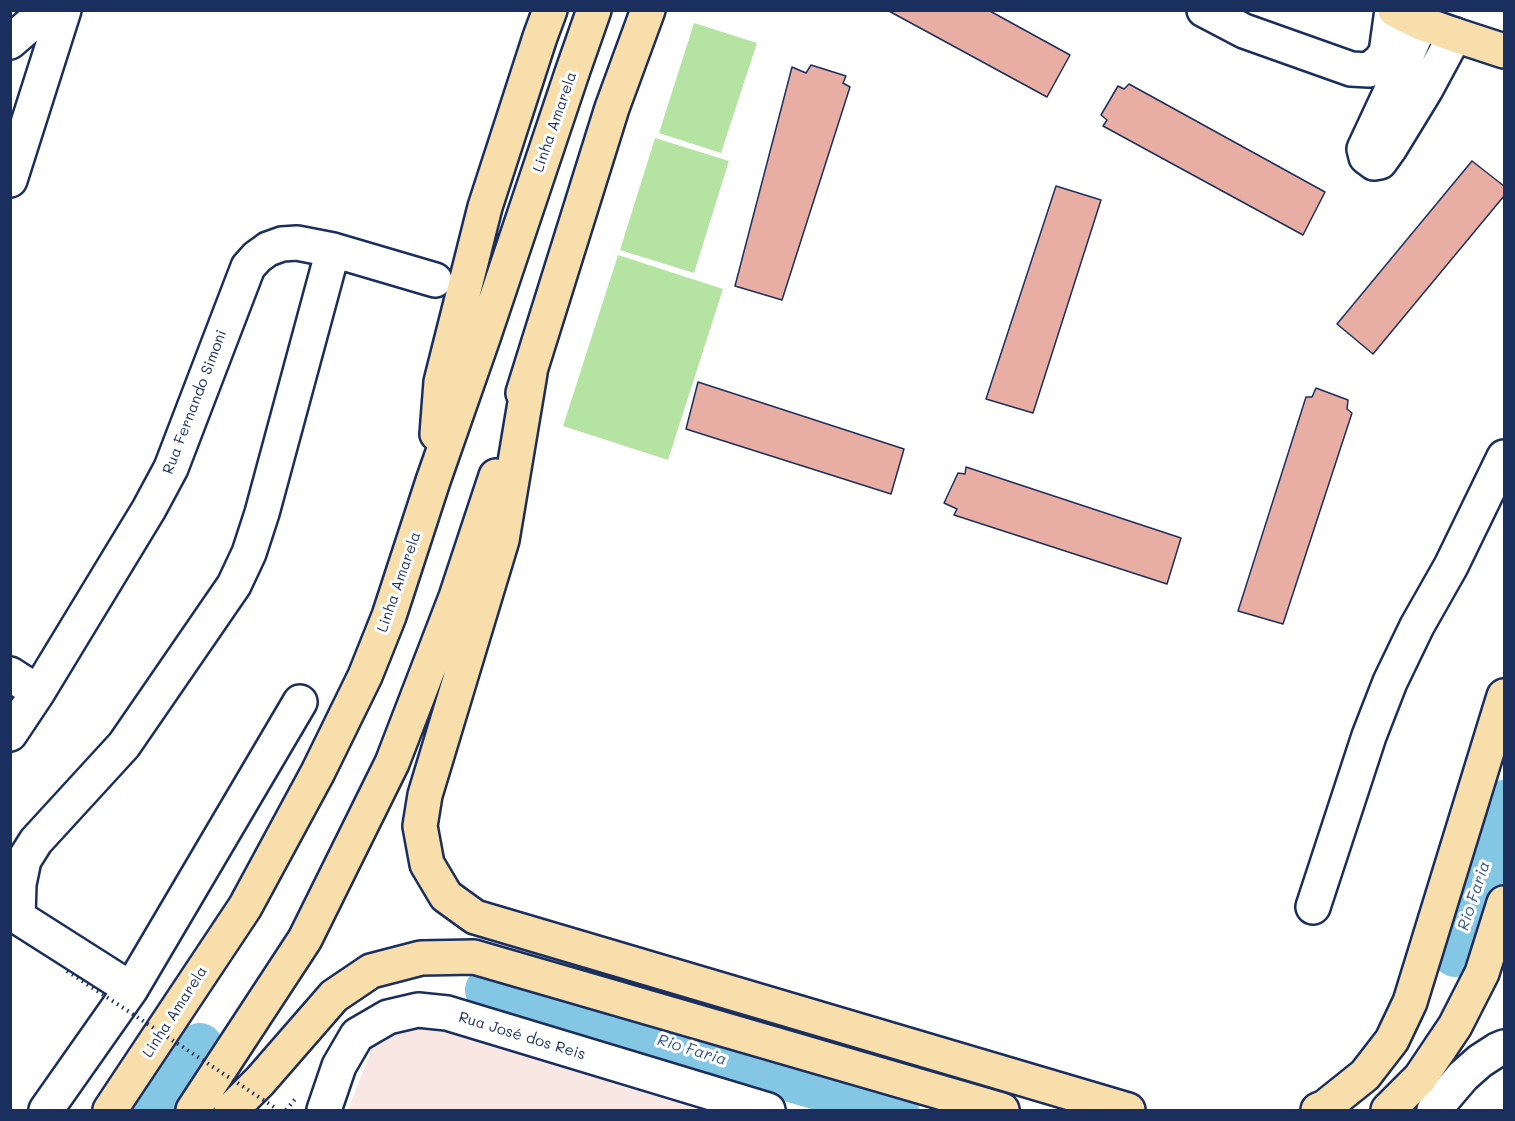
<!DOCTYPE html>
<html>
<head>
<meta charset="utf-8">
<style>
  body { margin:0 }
  #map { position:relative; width:1515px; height:1121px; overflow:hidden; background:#fff; font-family:Mali,sans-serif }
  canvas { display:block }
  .frame { position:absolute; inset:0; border:12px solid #1b2f5e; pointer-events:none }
</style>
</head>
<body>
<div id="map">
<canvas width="1515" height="1121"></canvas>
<div class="frame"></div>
</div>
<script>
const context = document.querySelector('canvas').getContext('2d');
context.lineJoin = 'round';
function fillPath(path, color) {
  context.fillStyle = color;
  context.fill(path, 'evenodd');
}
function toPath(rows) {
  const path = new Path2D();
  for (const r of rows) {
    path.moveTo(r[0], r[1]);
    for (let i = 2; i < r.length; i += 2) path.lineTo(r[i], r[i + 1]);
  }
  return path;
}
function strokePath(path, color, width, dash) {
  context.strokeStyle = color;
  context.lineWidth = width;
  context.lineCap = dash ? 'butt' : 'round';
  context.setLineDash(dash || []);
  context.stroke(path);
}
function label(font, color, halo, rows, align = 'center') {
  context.font = font + ' Mali,sans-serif';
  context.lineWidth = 6;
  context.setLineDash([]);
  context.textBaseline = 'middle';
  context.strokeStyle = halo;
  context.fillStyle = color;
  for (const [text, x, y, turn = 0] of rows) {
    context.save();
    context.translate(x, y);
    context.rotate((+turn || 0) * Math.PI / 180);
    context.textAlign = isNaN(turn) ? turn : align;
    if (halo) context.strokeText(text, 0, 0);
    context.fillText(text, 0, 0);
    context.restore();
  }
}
fillPath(toPath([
  [416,1022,700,1110,348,1110,372,1048]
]), '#f8e7e3');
fillPath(toPath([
  [694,23,757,43,721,153,659,133],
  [655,138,729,161,694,273,620,250],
  [618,255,723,289,668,460,563,426]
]), '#b5e4a2');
strokePath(toPath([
  [1455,954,1473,906,1504,803],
  [488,990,896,1110],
  [155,1110,200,1046]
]), '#84c7e5', 46);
const building = toPath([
  [887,10,988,10,1070,55,1047,97,887,10],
  [811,65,846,76,843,83,850,87,782,300,735,286,792,67,806,73,811,65],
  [1129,84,1325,192,1303,235,1103,126,1107,120,1101,115,1118,86,1124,89,1129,84],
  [1472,161,1504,186,1504,196,1373,354,1337,324,1472,161],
  [1056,186,1101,200,1033,413,986,399,1056,186],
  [698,382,904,449,891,494,686,429,698,382],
  [1316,388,1348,400,1347,409,1352,413,1283,624,1238,611,1306,397,1312,397,1316,388],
  [966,467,1181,538,1167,584,954,515,957,509,944,503,958,473,965,474,966,467]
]);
fillPath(building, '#e8aea3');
strokePath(building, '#1b2f5e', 1.5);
const minor = toPath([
  [1204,10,1244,31,1351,69,1369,70,1380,61,1386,53,1392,10],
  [1421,23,1398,76,1364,149,1366,157,1374,163,1380,162,1390,148,1426,89,1455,35],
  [10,42,47,10],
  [10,180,64,10],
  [10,674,38,692],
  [10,734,38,692,149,509,171,468,248,267,257,257,268,249,282,244,297,243,333,250,435,280],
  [1313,907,1369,736,1390,682,1417,626,1451,566,1504,457],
  [10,912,131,989],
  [18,917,19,884,24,860,36,841,124,745,234,585,249,553,262,513,333,250],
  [46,1110,131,989,300,702],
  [324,1110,339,1066,357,1035,388,1017,418,1010,447,1013,768,1110],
  [1434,1110,1463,1076,1480,1061,1497,1050,1504,1047]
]);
const major = toPath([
  [1395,10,1421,23,1455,35,1504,51]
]);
const highway = toPath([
  [530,373,502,540,425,795,420,826,427,864,446,896,475,917,1128,1110],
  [523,393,612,108,648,10],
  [437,434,441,382,485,207,540,37,550,10],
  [110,1110,245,907,318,772,365,676,389,616,433,481,483,338,573,70,594,10],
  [193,1110,305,939,392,763,456,597,496,476],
  [231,1110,260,1081,334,996,371,971,421,958,474,957,1002,1110],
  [1318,1110,1325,1107,1365,1075,1392,1040,1410,1002,1504,696],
  [1388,1110,1420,1078,1455,1026,1482,973,1504,903]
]);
strokePath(minor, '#1b2f5e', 38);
strokePath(major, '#1b2f5e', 38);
strokePath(highway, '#1b2f5e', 38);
strokePath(toPath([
  [286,1110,296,1098]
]), '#1b2f5e', 4, [1.5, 4.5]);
strokePath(minor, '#fff', 33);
strokePath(major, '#f8deab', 33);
strokePath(highway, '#f8deab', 33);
strokePath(toPath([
  [67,971,274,1107]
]), '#1b2f5e', 4, [1.5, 4.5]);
label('15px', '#1b2f5e', '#fff', [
  ["Linha Amarela",555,122,-71],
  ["Rua Fernando Simoni",195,402,-69],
  ["Linha Amarela",399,582,-71],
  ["Linha Amarela",175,1012,-57],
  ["Rua José dos Reis",522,1036,17]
]);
label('italic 16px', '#3a5d86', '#fff', [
  ["Rio Faria",1474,896,-72],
  ["Rio Faria",692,1050,17]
]);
</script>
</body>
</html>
